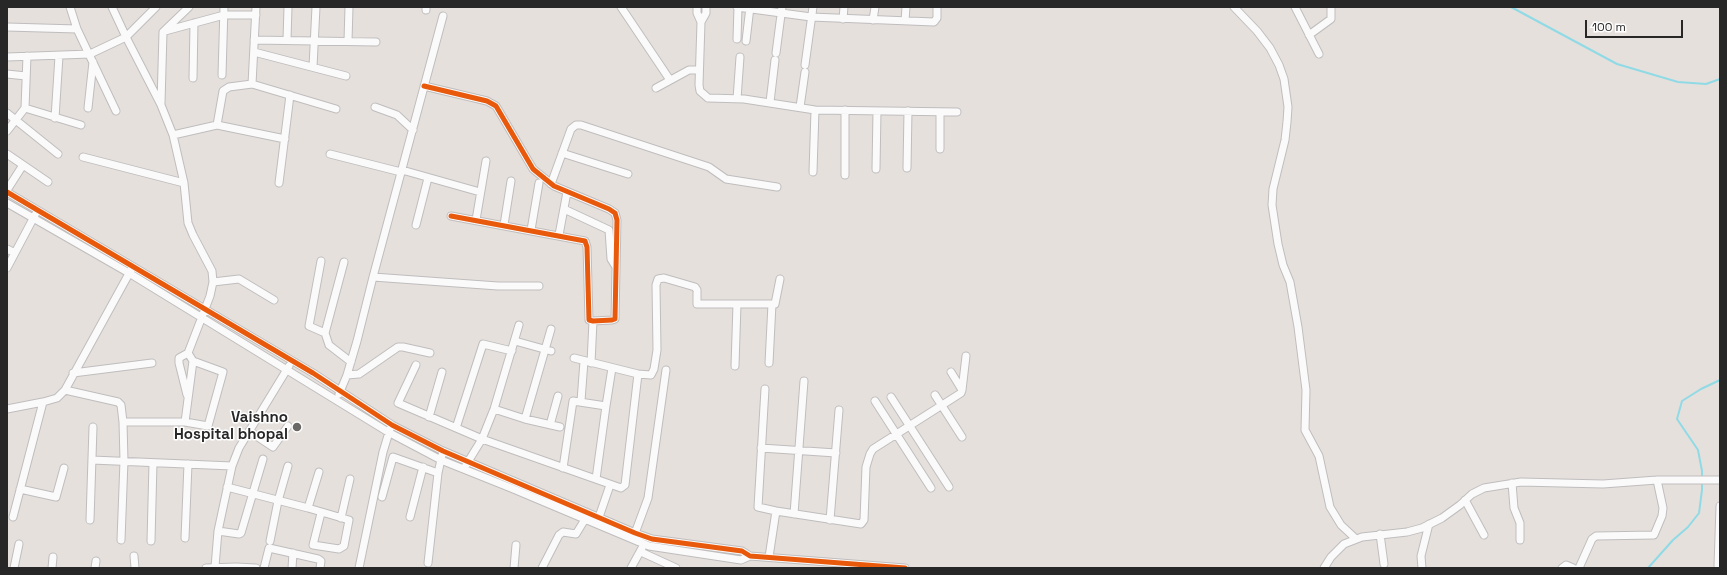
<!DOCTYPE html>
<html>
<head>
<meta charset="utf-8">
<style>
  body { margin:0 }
  #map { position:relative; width:1727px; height:575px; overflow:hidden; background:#e5e0dc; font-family:"Space Grotesk",sans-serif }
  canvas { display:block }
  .frame { position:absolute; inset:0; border:8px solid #272727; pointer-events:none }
  .scale { position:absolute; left:1585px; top:20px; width:98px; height:18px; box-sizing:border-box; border:2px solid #272727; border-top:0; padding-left:5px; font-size:12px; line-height:14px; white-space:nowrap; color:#272727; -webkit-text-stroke:3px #fff; paint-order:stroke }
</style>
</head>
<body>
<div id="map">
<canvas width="1727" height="575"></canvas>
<div class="frame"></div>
<div class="scale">100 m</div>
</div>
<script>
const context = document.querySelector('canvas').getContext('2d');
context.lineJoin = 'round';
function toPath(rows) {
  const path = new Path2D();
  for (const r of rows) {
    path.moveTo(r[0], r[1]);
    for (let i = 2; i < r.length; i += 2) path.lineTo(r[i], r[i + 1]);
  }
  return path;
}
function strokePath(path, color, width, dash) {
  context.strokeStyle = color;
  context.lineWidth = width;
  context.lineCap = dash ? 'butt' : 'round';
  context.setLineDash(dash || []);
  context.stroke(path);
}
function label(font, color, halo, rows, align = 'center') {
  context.font = font + ' "Space Grotesk",sans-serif';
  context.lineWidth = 3;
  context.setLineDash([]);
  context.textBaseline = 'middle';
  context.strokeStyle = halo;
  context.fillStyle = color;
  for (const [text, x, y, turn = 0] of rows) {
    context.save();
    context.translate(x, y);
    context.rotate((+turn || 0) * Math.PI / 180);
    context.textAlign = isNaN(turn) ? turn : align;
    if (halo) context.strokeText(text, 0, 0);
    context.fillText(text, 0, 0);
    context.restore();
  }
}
strokePath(toPath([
  [1511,7,1617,64,1678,82,1706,84,1720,79],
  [1648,568,1673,540,1688,527,1699,513,1702,490,1702,471,1698,450,1677,419,1682,401,1701,389,1720,380]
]), '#90dae6', 2);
const minor = toPath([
  [70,7,77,29,116,111],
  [112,7,126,37,161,105,173,135,184,183,188,223,193,235,212,271,213,282,210,296,188,353,193,361,185,422],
  [426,7,426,10],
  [621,7,670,80],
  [697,7,697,13,701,22],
  [706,7,706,13,701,22,699,85,700,91,708,98,744,99,815,110,957,112],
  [737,7,811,17,934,22,937,18,937,7],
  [1234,7,1257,31,1270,48,1279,65,1284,79,1288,107,1287,122,1285,140,1273,189,1272,205,1278,244,1283,265,1290,282,1298,327,1306,390,1305,430,1319,456,1330,507,1341,525,1356,539],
  [1295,7,1319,54],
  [843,19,844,7],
  [873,20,875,7],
  [905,21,906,7],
  [7,27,77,29],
  [165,31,224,15,256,15],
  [1309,35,1331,19,1331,7],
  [737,39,738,7],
  [254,40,376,42],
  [287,40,288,7],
  [348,41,349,7],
  [746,41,750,7],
  [254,52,346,76],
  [776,53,782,7],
  [7,57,90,54,126,37,156,7],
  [805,65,813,7],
  [313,67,316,7],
  [7,74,26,76],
  [222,75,224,7],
  [193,78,194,23],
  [252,84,256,7],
  [424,86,487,101,496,106,533,169,554,186,609,209,615,213,617,220,615,319,612,320,593,321,589,320,587,247,585,241,451,216],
  [656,88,689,70,699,70],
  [737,99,740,57],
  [770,102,775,60],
  [161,103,163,32,189,7],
  [375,107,397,115,413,130],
  [800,107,805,72],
  [25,108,81,125],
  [88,108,93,62],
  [940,112,940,149],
  [7,113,58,154],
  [55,118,59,56],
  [217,125,223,91,229,87,252,84,336,109],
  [7,131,25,108,27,56],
  [173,135,217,125,285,139],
  [562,153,628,174],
  [7,154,48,182],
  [330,154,401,172],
  [83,157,184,183],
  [907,168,908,111],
  [876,169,877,111],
  [402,170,480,192],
  [813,172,815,110],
  [845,175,845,110],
  [279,183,290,95],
  [551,184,571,129,576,125,581,125,709,167,726,179,777,187],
  [7,190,23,165],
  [7,192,313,373,392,425,443,451,635,533,652,539,742,551,750,556,905,568],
  [7,203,129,273,388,432,441,460,511,488,649,546,741,560,750,556],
  [564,209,609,230,611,259,616,267],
  [476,220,486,161],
  [416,225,428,178],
  [504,225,511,181],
  [531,230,539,183],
  [559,235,567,192],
  [7,249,15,253],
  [321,261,309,326,325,333],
  [344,262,325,333,329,345,351,362],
  [7,268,35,215],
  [373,277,498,286,539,286],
  [213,282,239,279,274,300],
  [515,341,551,351],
  [574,358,638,374,651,375,654,369,657,350,656,285,658,279,664,278,695,287,697,290,697,304,775,304,780,279],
  [591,363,593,321],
  [769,363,772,304],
  [416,365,398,403,482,439,621,488,625,485,638,374],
  [735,366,737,304],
  [73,373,152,363],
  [347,375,359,374,398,347,403,347,430,353],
  [765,389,758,507,776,511,861,524,864,520,866,467,870,454,873,449,961,393,962,390,951,372],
  [65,390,118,402,121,405,123,422,124,461,121,540],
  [962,390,966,356],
  [339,394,347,375,357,341,373,277,443,16],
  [187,395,179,363,179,358,188,353],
  [935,395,962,437],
  [891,397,949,487],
  [581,401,584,361],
  [875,401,931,488],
  [606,406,612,368],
  [7,409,43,402,57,398,65,390,131,270],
  [494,409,525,419,560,427],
  [429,417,442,372],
  [525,419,551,329],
  [123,422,185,422,208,426,223,372,193,361],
  [550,425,558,396],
  [456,428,483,344,512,351],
  [249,431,273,447,288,426],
  [761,448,836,453],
  [92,460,232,466],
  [466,465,482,439,494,409,519,325],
  [563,468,573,401,606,406,596,479],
  [1512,483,1514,508,1520,523,1520,540],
  [227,487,308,508,349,520,344,546,339,549,313,545,321,513],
  [20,489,56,497,64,468],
  [382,497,393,457,438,473],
  [1465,500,1484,535],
  [308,508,319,472],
  [794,514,804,381],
  [13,517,43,402],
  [410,517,423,467],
  [341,518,350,479],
  [90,520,93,427],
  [598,520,610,485],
  [830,520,839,410],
  [218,531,239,534,241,533,263,459],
  [1380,534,1384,564],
  [634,536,648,498,666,370],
  [185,538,188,464],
  [151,541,153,463],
  [270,541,278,501,288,466],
  [641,552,676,568],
  [134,556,135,568],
  [769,557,776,511],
  [428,563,438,473,442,455],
  [1718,566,1720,506],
  [215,567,218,531,232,466,239,448,289,366],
  [14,568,19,544],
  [52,568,53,557],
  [95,568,96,561],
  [206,568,236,567,256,568],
  [264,568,269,548,318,559,321,561,320,568],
  [292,568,293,553],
  [359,568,383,452,390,429],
  [514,568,516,545],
  [542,568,559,535,563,532,576,534,587,516],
  [631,568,642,548],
  [1324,568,1331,557,1344,544,1362,537,1407,532,1422,528,1442,518,1460,505,1472,494,1484,488,1521,482,1603,484,1657,480,1720,480],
  [1422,568,1421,556,1429,524],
  [1562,568,1566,565,1573,568],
  [1579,568,1592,539,1596,536,1654,535,1662,516,1663,508,1657,480]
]);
strokePath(minor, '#bfbdbe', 9);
strokePath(minor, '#fbfafa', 7);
strokePath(toPath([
  [424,86,487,101,496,106,533,169,554,186,609,209,615,213,617,220,615,319,612,320,593,321,589,320,587,247,585,241,451,216],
  [7,192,313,373,392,425,443,451,635,533,652,539,742,551,750,556,905,568]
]), '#e8590c', 5);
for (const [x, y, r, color] of [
  [297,427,5,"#6a6866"]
]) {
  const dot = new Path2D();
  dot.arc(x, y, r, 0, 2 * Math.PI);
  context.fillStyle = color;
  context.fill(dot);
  strokePath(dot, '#fff', 1.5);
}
label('bold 15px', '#272727', '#fff', [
  ["Vaishno",288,418],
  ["Hospital bhopal",288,435]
], 'right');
</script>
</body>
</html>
